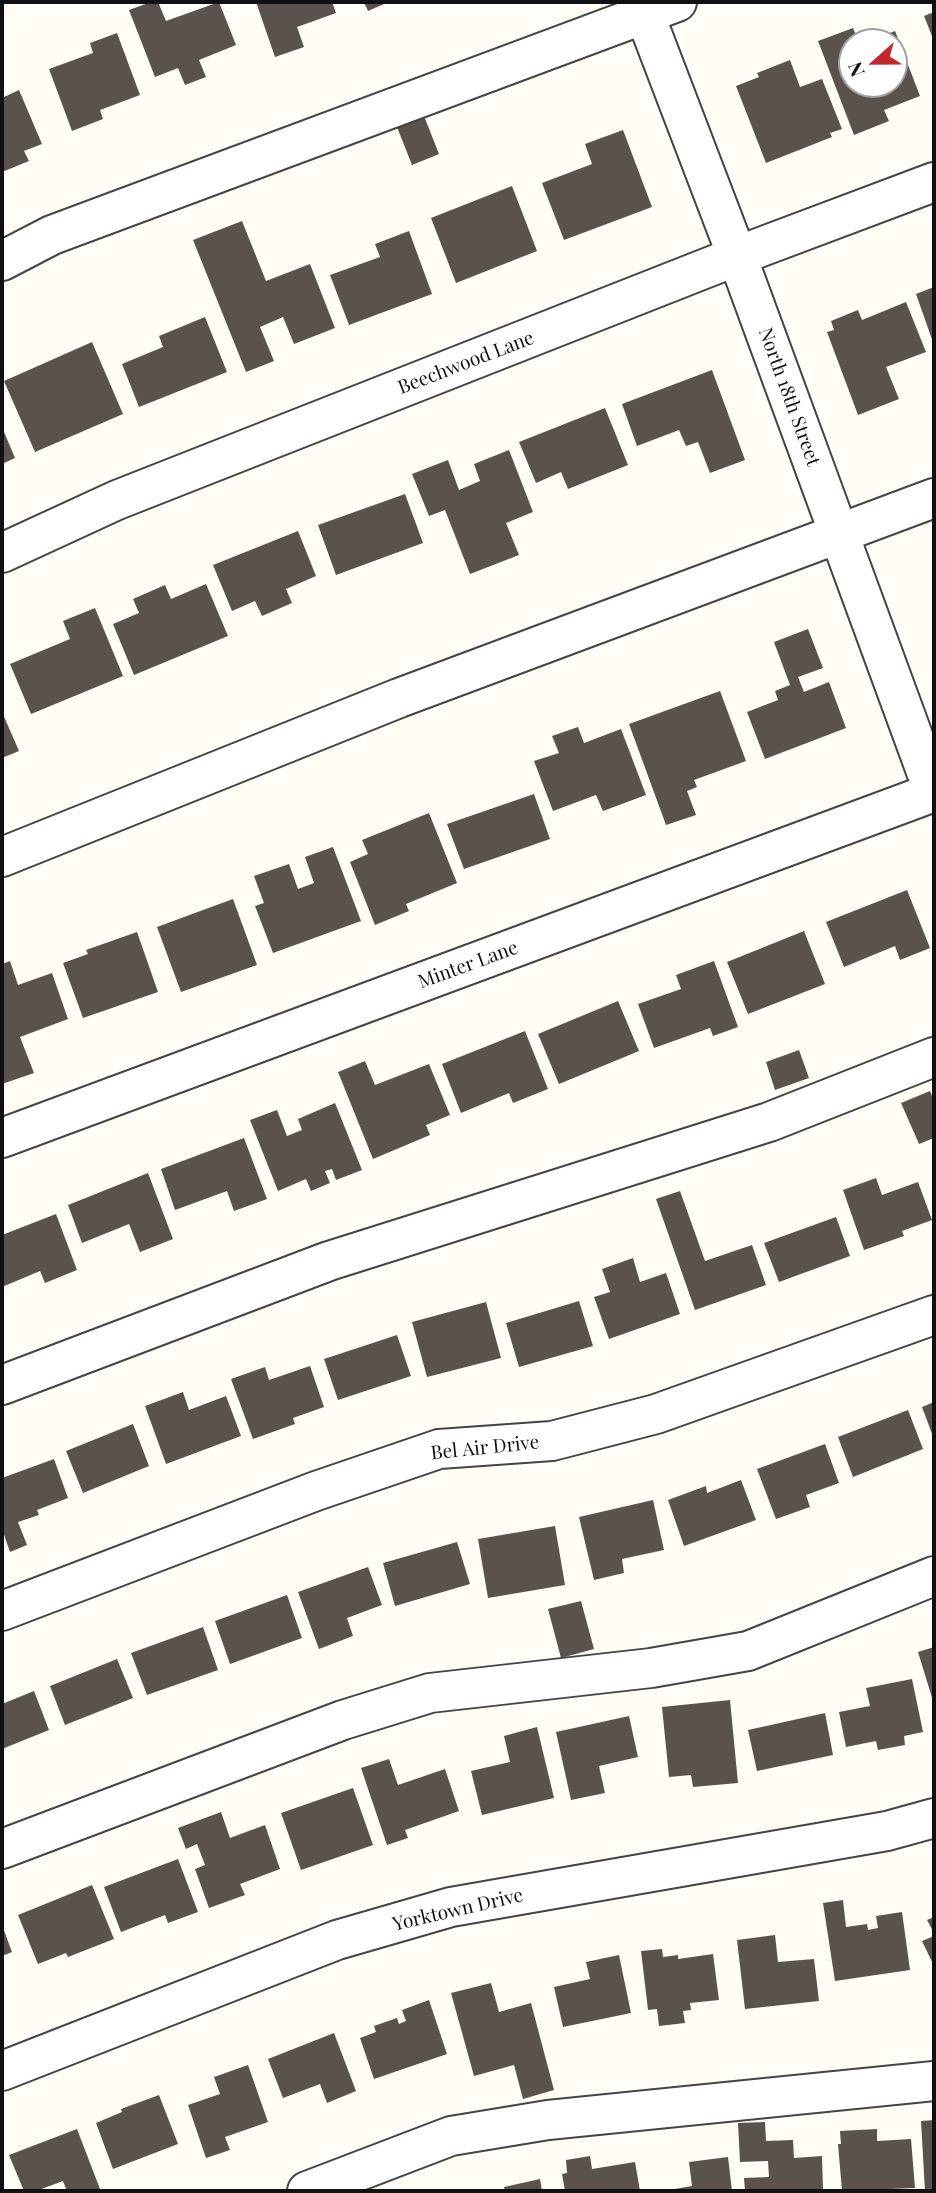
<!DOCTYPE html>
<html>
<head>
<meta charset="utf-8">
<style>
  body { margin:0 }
  #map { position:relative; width:936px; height:2193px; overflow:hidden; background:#fffdf5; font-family:"Playfair Display",serif }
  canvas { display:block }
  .frame { position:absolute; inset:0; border:4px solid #111; pointer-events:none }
  .north { position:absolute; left:838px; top:28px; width:70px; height:70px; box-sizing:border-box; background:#fff; border:2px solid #a0a0a0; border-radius:50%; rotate:249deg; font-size:19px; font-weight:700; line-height:28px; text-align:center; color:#111 }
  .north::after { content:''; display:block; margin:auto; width:24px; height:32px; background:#c4262e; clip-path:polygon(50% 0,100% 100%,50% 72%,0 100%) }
</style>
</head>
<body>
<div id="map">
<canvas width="936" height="2193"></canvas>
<div class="frame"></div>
<div class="north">N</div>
</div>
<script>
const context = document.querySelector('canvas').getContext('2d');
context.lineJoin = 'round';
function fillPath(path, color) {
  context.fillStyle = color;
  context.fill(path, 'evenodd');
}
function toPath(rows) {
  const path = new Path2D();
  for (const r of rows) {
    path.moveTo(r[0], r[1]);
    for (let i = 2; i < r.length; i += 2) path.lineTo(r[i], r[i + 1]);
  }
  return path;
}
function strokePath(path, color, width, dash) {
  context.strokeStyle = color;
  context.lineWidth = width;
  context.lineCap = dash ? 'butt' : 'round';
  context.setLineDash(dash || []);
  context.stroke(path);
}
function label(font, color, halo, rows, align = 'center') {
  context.font = font + ' "Playfair Display",serif';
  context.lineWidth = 7;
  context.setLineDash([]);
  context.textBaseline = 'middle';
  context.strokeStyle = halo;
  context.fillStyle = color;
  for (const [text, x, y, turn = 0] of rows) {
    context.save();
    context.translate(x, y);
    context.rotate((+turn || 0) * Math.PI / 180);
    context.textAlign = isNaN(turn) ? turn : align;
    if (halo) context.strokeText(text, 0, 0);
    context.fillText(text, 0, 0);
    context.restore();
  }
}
fillPath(toPath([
  [151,2,158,2,166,21,219,2,236,45,199,60,206,77,185,85,178,68,155,77,129,10],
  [256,2,332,2,336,13,297,27,304,47,275,57],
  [364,2,389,2,368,11],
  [934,12,934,41,924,16],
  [853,28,859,42,852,42,852,84,894,84,894,42,866,42,895,31,920,96,884,110,889,121,854,135,818,41],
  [117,33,140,95,100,110,103,119,72,131,49,69,93,53,90,43],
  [790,60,800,87,822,79,842,129,830,133,832,137,766,163,736,86,759,77,757,73],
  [19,90,42,144,24,151,29,161,2,172,2,98],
  [424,116,439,154,412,165,397,127],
  [623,130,652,207,564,240,542,183,592,164,585,144],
  [512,186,537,251,456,283,431,218],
  [242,221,266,281,310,264,335,328,294,344,283,317,260,327,274,361,246,372,193,240],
  [409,231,432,294,349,325,330,275,380,257,375,244],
  [934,287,934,345,916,294],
  [906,302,926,352,886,367,899,399,858,415,827,332,834,330,831,321,858,310,862,320],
  [205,317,227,372,139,407,122,364,163,347,159,336],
  [92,342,123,414,35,452,4,381],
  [712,370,745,460,710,473,698,442,686,446,679,430,637,446,622,404],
  [605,408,628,465,568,489,561,472,536,483,519,442],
  [2,427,15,458,2,464],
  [509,450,533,512,506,523,519,555,470,574,445,510,429,516,412,474,448,460,459,490,480,481,474,464],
  [405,494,423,543,336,575,318,525],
  [298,531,316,576,286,589,292,603,262,616,255,601,232,611,213,565],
  [206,584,228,636,134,675,113,624,139,613,133,599,165,585,171,599],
  [95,608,123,676,31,714,10,664,70,639,63,621],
  [808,629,823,668,798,677,804,692,829,682,846,728,765,759,747,712,778,700,775,691,790,685,774,642],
  [720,691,746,761,694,780,697,787,687,791,696,815,666,825,629,724],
  [2,712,19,751,2,758],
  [578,727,584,743,621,729,646,795,603,811,596,795,553,811,534,761,559,753,552,736],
  [534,794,550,839,464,869,447,824],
  [429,813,457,883,406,904,409,911,375,925,350,862,368,854,362,840],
  [333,847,361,921,273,953,255,906,264,903,254,876,289,864,298,889,314,883,305,857],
  [907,890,930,948,900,960,895,946,844,967,826,922],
  [233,899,257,965,181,992,157,927],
  [804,931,825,984,748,1014,727,962],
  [137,932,158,992,83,1018,63,963,88,954,86,950],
  [10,961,18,985,52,973,68,1019,20,1037,34,1073,2,1084,2,964],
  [714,961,738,1027,713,1036,710,1028,654,1048,638,1004,681,989,676,975],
  [618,1001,639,1051,559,1084,538,1034],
  [525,1031,548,1089,513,1103,509,1093,461,1113,442,1064],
  [799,1050,809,1078,775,1090,766,1062],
  [365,1061,375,1085,429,1064,450,1115,426,1125,430,1135,373,1159,338,1072],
  [930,1091,934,1101,934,1138,919,1144,901,1103],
  [335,1103,362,1170,336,1180,332,1169,325,1171,330,1183,311,1191,306,1179,278,1191,250,1120,277,1110,287,1136,302,1130,298,1119],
  [244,1138,267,1199,234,1211,227,1191,175,1210,161,1169],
  [148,1173,173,1239,140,1252,129,1224,82,1243,68,1205],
  [876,1178,882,1195,918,1182,932,1220,902,1231,904,1236,864,1250,843,1190],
  [680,1191,705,1261,752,1245,766,1285,695,1310,656,1199],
  [56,1214,77,1270,45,1283,40,1271,2,1287,2,1235],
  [836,1217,850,1256,779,1282,764,1243],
  [633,1258,640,1282,666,1273,680,1314,609,1339,594,1297,610,1292,602,1269],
  [579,1301,593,1346,519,1367,506,1323],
  [486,1302,501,1358,427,1377,412,1322],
  [397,1335,411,1376,338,1400,324,1359],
  [310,1366,324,1407,293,1418,295,1424,253,1439,231,1379,265,1367,269,1380],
  [183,1392,189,1410,226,1396,241,1436,166,1464,145,1406],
  [934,1402,934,1439,922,1407],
  [908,1410,923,1449,853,1477,838,1437],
  [133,1424,149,1466,83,1493,66,1451],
  [825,1444,839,1483,806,1495,810,1507,776,1519,757,1469],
  [54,1459,68,1498,37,1510,39,1515,18,1522,27,1545,10,1552,2,1529,2,1478],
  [741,1480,756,1520,684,1546,668,1500,706,1486,707,1493],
  [653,1500,664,1550,622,1559,624,1573,594,1580,579,1517],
  [555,1526,565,1585,488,1598,478,1539],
  [457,1542,470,1584,395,1606,383,1563],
  [368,1567,382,1605,347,1618,353,1636,319,1649,298,1592],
  [287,1595,302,1638,230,1664,215,1621],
  [581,1601,594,1649,561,1658,548,1609],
  [203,1627,218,1670,147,1695,131,1653],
  [934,1647,934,1704,918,1652],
  [117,1659,133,1698,65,1725,50,1686],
  [912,1679,923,1732,904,1736,905,1745,878,1750,876,1741,846,1747,839,1712,870,1706,866,1688],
  [34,1691,49,1730,2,1749,2,1704],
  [730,1700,738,1783,693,1787,691,1775,669,1777,662,1707],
  [825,1713,833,1755,757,1771,748,1730],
  [629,1716,638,1757,599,1766,605,1793,571,1800,556,1732],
  [537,1727,554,1798,482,1815,471,1771,510,1762,504,1736],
  [389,1759,398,1785,445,1769,459,1811,405,1830,408,1838,387,1845,361,1768],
  [353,1788,373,1845,301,1870,281,1813],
  [221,1812,230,1838,265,1825,280,1869,240,1884,245,1895,209,1908,195,1869,205,1865,197,1844,186,1849,178,1828],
  [178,1859,198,1912,168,1923,165,1915,121,1932,104,1887],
  [92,1885,114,1939,68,1957,66,1953,38,1964,18,1915],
  [843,1900,846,1927,867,1924,868,1930,878,1928,876,1916,902,1912,910,1970,835,1981,823,1903],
  [934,1917,934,1933,927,1920],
  [2,1925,12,1952,2,1956],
  [775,1935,778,1962,814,1959,819,2001,745,2009,737,1940],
  [934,1936,934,1966,922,1941],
  [662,1949,663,1957,678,1955,678,1959,713,1954,719,2000,690,2003,691,2010,683,2011,685,2023,659,2026,657,2009,648,2010,641,1951],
  [619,1955,631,2013,563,2027,554,1987,590,1979,586,1962],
  [491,1983,499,2012,531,2003,554,2090,523,2099,514,2065,474,2076,451,1993],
  [429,2000,447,2054,374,2079,360,2038,376,2032,374,2026,397,2018,399,2024,406,2021,402,2010],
  [334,2033,356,2091,327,2103,320,2084,283,2098,268,2059],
  [248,2065,268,2122,225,2137,230,2150,206,2158,188,2105,220,2094,214,2077],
  [159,2095,178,2144,113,2169,96,2123,122,2112,121,2109],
  [934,2120,934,2191,925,2191,921,2121],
  [765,2122,766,2141,793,2140,794,2158,822,2156,823,2191,745,2191,744,2178,769,2177,768,2161,740,2162,738,2123],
  [77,2129,100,2189,94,2191,67,2191,63,2181,36,2191,24,2191,9,2155],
  [877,2129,877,2141,911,2139,915,2188,842,2191,838,2144,841,2144,840,2131],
  [590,2156,592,2169,635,2162,640,2191,565,2191,562,2174,567,2173,566,2160],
  [728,2157,732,2191,663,2191,692,2186,689,2162],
  [540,2179,542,2191,505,2191,504,2187]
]), '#5a524d');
const minor = toPath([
  [640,2,737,256,934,793],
  [2,261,52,235,677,2],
  [2,553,117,500,737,256,934,182],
  [2,857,399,698,934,498],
  [2,1138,934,792],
  [2,1385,329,1261,769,1122,934,1057],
  [2,1611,316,1491,439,1449,552,1441,656,1414,934,1315],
  [2,1849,343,1720,430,1693,651,1668,748,1651,934,1576],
  [2,2071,337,1940,451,1907,887,1831,934,1818],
  [307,2191,451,2136,548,2120,934,2081]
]);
strokePath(minor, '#444', 42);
strokePath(minor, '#fff', 38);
label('19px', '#111', '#fff', [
  ["Beechwood Lane",466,363,-21],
  ["North 18th Street",789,397,70],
  ["Minter Lane",468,965,-20],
  ["Bel Air Drive",485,1448,-6],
  ["Yorktown Drive",458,1910,-13]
]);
</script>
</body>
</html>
